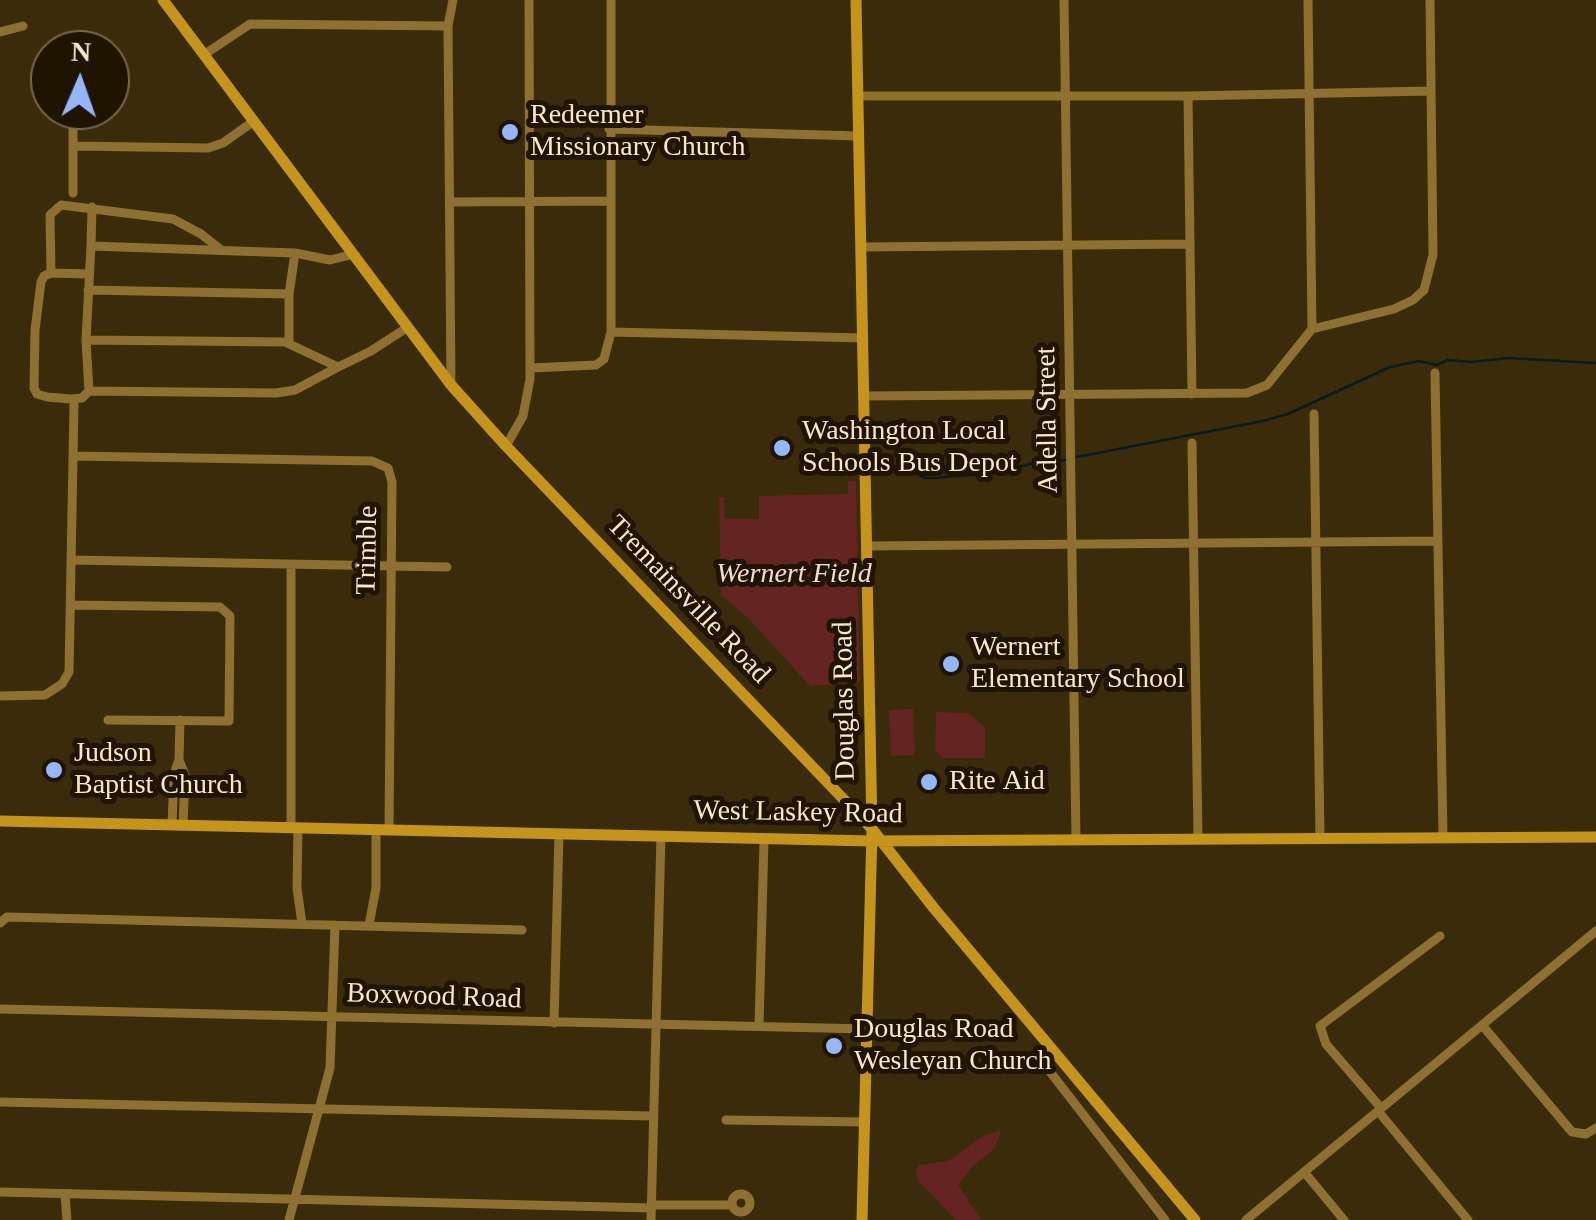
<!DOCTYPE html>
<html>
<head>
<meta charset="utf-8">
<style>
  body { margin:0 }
  #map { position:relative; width:1596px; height:1220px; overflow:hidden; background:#3a2b0a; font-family:Georgia,serif }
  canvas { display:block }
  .north { position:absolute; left:30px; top:30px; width:100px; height:100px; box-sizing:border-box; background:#1f1400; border:2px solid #766951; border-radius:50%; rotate:2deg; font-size:28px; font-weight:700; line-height:40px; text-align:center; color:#f8e8ca }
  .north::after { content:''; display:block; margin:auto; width:35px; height:45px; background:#95b6fd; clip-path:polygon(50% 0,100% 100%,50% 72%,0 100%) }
</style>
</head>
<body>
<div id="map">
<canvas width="1596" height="1220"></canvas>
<div class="north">N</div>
</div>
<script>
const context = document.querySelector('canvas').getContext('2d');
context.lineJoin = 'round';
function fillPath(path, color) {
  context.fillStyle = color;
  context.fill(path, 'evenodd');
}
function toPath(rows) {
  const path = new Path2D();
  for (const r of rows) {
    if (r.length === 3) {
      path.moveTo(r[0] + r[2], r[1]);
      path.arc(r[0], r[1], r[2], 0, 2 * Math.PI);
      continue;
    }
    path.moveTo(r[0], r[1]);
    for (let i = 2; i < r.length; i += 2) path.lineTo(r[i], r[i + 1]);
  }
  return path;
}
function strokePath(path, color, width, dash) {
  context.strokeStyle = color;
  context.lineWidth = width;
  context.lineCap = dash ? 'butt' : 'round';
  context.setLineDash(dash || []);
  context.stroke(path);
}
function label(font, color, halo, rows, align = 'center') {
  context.font = font + ' Georgia,serif';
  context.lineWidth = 10;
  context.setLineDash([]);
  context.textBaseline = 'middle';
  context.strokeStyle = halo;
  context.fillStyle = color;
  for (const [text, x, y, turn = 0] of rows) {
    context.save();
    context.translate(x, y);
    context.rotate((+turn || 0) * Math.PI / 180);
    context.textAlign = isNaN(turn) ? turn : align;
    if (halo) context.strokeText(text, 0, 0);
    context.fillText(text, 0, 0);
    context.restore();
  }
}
fillPath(toPath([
  [848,481,856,481,860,682,810,686,749,619,721,595,719,497,724,497,725,519,759,519,759,496,848,494],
  [913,709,915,755,891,756,889,710],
  [936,712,968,713,985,727,985,758,942,758,935,750],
  [1001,1130,995,1148,971,1168,958,1185,981,1220,956,1220,918,1181,916,1170,919,1165,948,1161,983,1136]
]), '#632422');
strokePath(toPath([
  [1077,457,1263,421,1288,414,1390,367,1419,361,1437,365,1448,360,1471,362,1509,358,1595,363],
  [878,464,907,469,925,478,934,478,995,473,1030,464,1066,460]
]), '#061c1e', 2.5);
strokePath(toPath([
  [611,0,611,332],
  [1064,0,1076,839],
  [1308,0,1312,329],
  [0,32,23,26],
  [205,54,250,24,448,26],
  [858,96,1188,96,1430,91],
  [1188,96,1192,394],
  [609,129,859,136],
  [73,146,208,148,223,143,254,121],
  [73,193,73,110],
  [450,202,610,201],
  [91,246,92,207],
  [861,247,1189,244],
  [354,254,330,260,295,253,91,246,86,340,285,342,338,367,371,351,408,327],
  [51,273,50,215,61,205,173,219,201,234,220,249],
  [89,274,51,273,44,276,41,282,35,330,34,388,37,394,47,397,71,399,82,398,89,391],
  [88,290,289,294],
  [86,340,89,391,276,393,295,390,338,367],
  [289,343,289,294,295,253],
  [531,368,596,365,604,359,611,332,863,338],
  [1435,373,1443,837],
  [451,385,448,26,453,0],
  [864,396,1247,393,1267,385,1312,329,1394,309,1413,300,1424,290,1433,255,1430,0],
  [1314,414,1320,838],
  [1192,443,1198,838],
  [506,446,523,416,530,379,529,0],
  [73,456,372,461,388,468,392,482,389,830],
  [867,546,1438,541],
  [72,560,447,567],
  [71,605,220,607,230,616,229,721,108,720],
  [0,696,45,695,62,684,69,672,74,404],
  [180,720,179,760,185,775,183,826],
  [172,825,174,774,179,760],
  [291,828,291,565],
  [298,828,297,888,302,924],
  [0,923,7,917,522,930],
  [369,925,376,888,376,830],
  [0,1009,867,1029],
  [554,1023,559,834],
  [1482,1025,1572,1132,1586,1134,1596,1128],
  [759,1026,764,840],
  [1056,1054,1044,1064,1165,1220],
  [0,1102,652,1116],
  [1381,1108,1326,1044,1320,1026,1440,936],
  [1378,1111,1468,1220],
  [726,1120,865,1122],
  [1305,1173,1344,1220],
  [0,1192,652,1208],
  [741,1203,9],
  [65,1195,67,1220],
  [652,1205,732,1205],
  [289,1220,330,1068,335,925],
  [651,1220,661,836],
  [1246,1220,1596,931]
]), '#8e7030', 9);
strokePath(toPath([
  [163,0,451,385,506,446,872,829,933,907,1195,1220],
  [856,0,872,829,862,1220],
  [0,821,871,841,1596,837]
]), '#c4951a', 11);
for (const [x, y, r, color] of [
  [510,132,10,"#95b6fd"],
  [782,448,10,"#95b6fd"],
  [951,664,10,"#95b6fd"],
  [54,770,10,"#95b6fd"],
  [929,782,10,"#95b6fd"],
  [834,1046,10,"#95b6fd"]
]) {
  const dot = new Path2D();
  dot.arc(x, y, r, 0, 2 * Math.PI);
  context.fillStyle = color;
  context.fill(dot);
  strokePath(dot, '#1f1400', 4);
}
label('28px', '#f8e8ca', '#1f1400', [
  ["Redeemer",530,116],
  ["Missionary Church",530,148],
  ["Washington Local",802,432],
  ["Schools Bus Depot",802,464],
  ["Wernert",971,648],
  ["Elementary School",971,680],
  ["Judson",74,754],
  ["Baptist Church",74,786],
  ["Rite Aid",949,782],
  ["Douglas Road",854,1030],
  ["Wesleyan Church",854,1062]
], 'left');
label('28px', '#f8e8ca', '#1f1400', [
  ["Adella Street",1048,420,-91],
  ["Trimble",368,550,-89],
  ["Tremainsville Road",688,600,46],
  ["Douglas Road",845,701,-91],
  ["West Laskey Road",798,813,1],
  ["Boxwood Road",434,997,2]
]);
label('italic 28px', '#f5d7d4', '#1f1400', [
  ["Wernert Field",794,575]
]);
</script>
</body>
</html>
